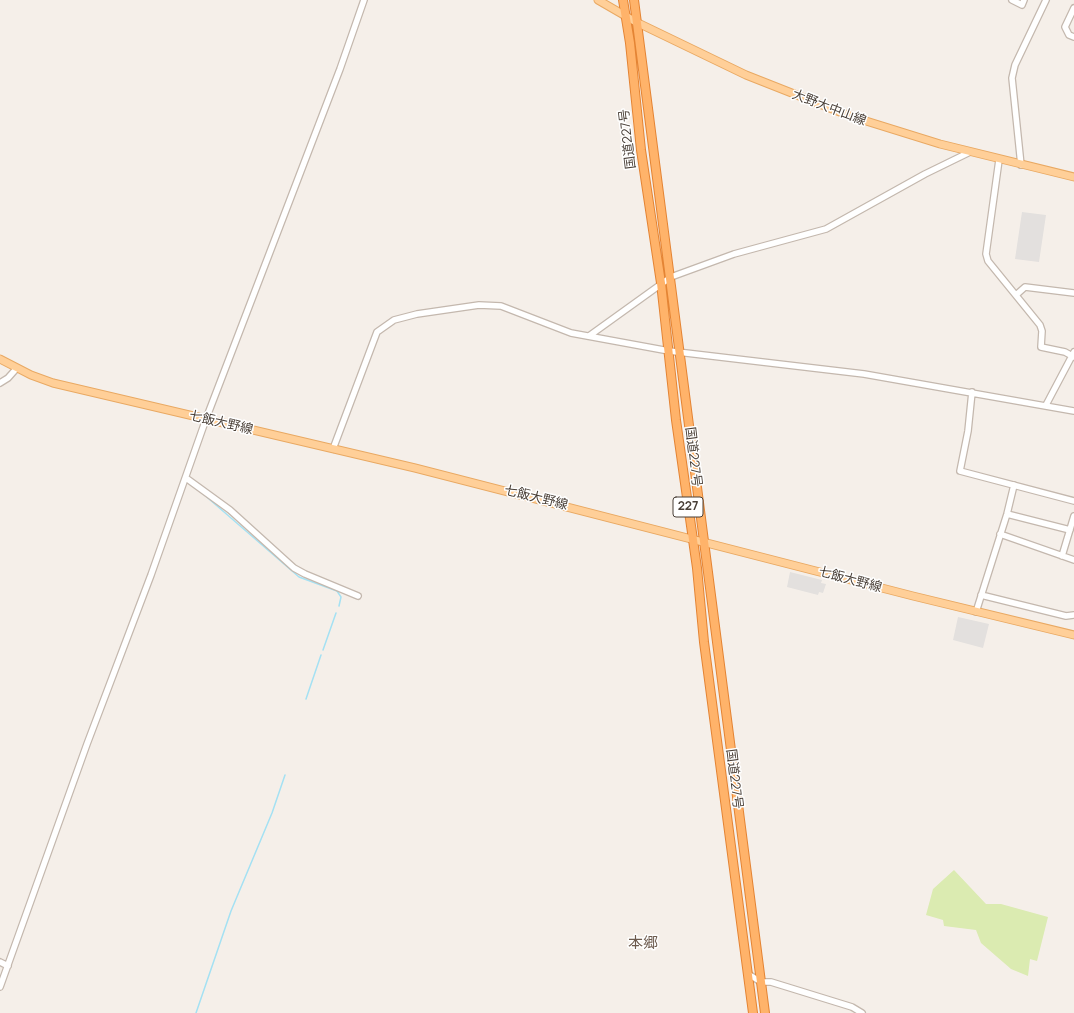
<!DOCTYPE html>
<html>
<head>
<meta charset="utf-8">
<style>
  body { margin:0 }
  canvas { display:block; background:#f5efe9 }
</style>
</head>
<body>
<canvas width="1074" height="1013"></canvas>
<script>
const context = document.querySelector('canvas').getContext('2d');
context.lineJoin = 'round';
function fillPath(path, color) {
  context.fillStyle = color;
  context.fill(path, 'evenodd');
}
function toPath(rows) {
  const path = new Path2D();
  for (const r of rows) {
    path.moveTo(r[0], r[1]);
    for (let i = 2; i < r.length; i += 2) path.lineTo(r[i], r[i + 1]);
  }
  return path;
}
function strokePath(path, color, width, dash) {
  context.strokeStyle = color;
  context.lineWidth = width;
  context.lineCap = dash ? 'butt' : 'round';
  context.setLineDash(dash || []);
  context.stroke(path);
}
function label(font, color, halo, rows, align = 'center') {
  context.font = font + ' Manrope,"Noto Sans JP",sans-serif';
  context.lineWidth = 3;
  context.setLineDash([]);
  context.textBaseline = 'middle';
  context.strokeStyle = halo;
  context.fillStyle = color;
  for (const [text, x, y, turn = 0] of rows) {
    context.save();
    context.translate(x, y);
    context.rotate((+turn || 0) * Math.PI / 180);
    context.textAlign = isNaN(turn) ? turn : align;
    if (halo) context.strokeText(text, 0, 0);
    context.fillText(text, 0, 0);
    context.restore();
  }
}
fillPath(toPath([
  [954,870,986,904,1001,904,1048,917,1037,961,1030,959,1028,976,1011,969,981,943,976,930,944,926,943,920,926,915,933,889]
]), '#dbebb1');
fillPath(toPath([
  [1022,212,1046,215,1039,262,1015,259],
  [790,572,822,580,821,583,826,584,823,593,819,592,818,595,787,587],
  [958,617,989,624,983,648,953,640]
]), '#e3e0de');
strokePath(toPath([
  [201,492,299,577,337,591,341,597,339,606],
  [323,650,336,613],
  [306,699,321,655],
  [196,1013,231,911,272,813,285,775]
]), '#a4e1f3', 1.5);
const minor = toPath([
  [1012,0,1022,5,1024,0],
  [1074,8,1065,27,1069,35,1074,37],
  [999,160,986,254,988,261,1040,325,1042,331,1041,347,1065,352,1074,357],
  [1021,165,1012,78,1015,65,1046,0],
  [1016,295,1025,287,1074,293],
  [589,336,671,277,734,254,826,229,925,174,970,152],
  [0,383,8,378,16,369],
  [972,392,968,431,960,471,1074,501],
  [1046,405,1074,352],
  [333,449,377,332,394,320,417,314,479,305,501,306,571,333,669,351,864,374,1074,411],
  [186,478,230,510,294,568,305,574,358,596],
  [1007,514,1070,530],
  [1000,534,1074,560],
  [1062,556,1074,516],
  [981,595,1066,616,1074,615],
  [976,612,1007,514,1014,485],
  [0,962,8,966],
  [748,974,761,982,771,982,852,1007,862,1013],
  [0,987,87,744,151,575,206,419,340,69,364,0]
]);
const major = toPath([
  [598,0,636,22,746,75,850,116,940,144,1074,177],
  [0,359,31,375,53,383,415,468,913,596,1074,635]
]);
const highway = toPath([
  [623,0,630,43,641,150,661,283,676,420,697,568,704,642,753,1013],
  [634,0,765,1013]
]);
strokePath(minor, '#c4b8ae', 8);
strokePath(major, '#e9a963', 9);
strokePath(highway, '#e48434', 10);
strokePath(minor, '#fff', 5.5);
strokePath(major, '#ffcf98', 7);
strokePath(highway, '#ffb36a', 8);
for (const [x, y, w] of [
  [688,507,30]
]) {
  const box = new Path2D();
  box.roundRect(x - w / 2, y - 10, w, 20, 3);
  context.fillStyle = '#fff';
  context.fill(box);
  strokePath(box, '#493f37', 1);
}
label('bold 12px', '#493f37', null, [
  ["227",688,507]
]);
label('13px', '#493f37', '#fff', [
  ["大野大中山線",829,108,21],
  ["国道227号",628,139,-97],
  ["七飯大野線",221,423,13],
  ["国道227号",693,457,83],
  ["七飯大野線",536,498,14],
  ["七飯大野線",850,580,15],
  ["国道227号",734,779,83]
]);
label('15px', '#6d5b4e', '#fff', [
  ["本郷",643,944]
]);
</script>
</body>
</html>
